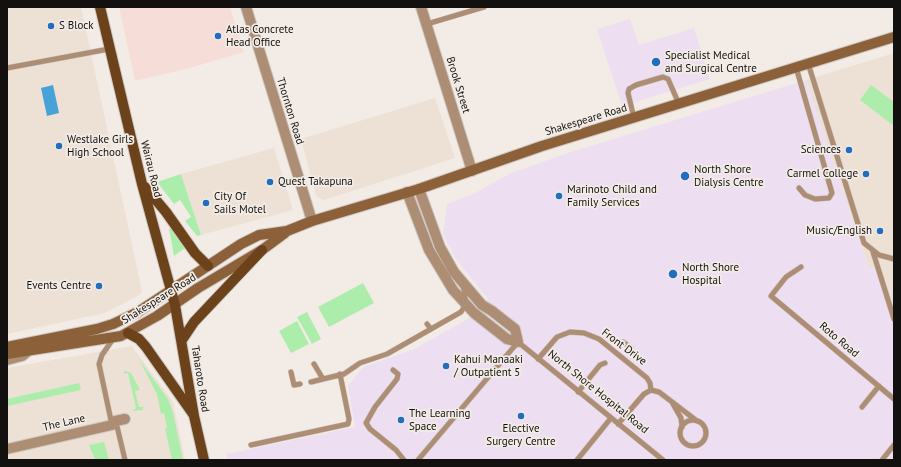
<!DOCTYPE html>
<html>
<head>
<meta charset="utf-8">
<style>
  body { margin:0 }
  #map { position:relative; width:901px; height:467px; overflow:hidden; background:#f3ece6; font-family:"PT Sans",sans-serif }
  canvas { display:block }
  .frame { position:absolute; inset:0; border:8px solid #13110f; pointer-events:none }
</style>
</head>
<body>
<div id="map">
<canvas width="901" height="467"></canvas>
<div class="frame"></div>
</div>
<script>
const context = document.querySelector('canvas').getContext('2d');
context.lineJoin = 'round';
function fillPath(path, color) {
  context.fillStyle = color;
  context.fill(path, 'evenodd');
}
function toPath(rows) {
  const path = new Path2D();
  for (const r of rows) {
    if (r.length === 3) {
      path.moveTo(r[0] + r[2], r[1]);
      path.arc(r[0], r[1], r[2], 0, 2 * Math.PI);
      continue;
    }
    path.moveTo(r[0], r[1]);
    for (let i = 2; i < r.length; i += 2) path.lineTo(r[i], r[i + 1]);
  }
  return path;
}
function strokePath(path, color, width, dash) {
  context.strokeStyle = color;
  context.lineWidth = width;
  context.lineCap = dash ? 'butt' : 'round';
  context.setLineDash(dash || []);
  context.stroke(path);
}
function label(font, color, halo, rows, align = 'center') {
  context.font = font + ' "PT Sans",sans-serif';
  context.lineWidth = 3.5;
  context.setLineDash([]);
  context.textBaseline = 'middle';
  context.strokeStyle = halo;
  context.fillStyle = color;
  for (const [text, x, y, turn = 0] of rows) {
    context.save();
    context.translate(x, y);
    context.rotate((+turn || 0) * Math.PI / 180);
    context.textAlign = isNaN(turn) ? turn : align;
    if (halo) context.strokeText(text, 0, 0);
    context.fillText(text, 0, 0);
    context.restore();
  }
}
fillPath(toPath([
  [7,7,81,7,142,291,141,294,105,313,7,334],
  [894,53,894,322,876,268,869,269,806,80],
  [435,98,455,158,324,200,316,196,301,139],
  [274,148,293,210,201,235,181,174],
  [132,346,173,402,185,460,7,460,7,368]
]), '#ede0d4');
fillPath(toPath([
  [119,7,230,7,244,52,190,68,135,81]
]), '#f7ddd7');
fillPath(toPath([
  [630,19,639,45,694,28,710,79,622,106,597,29],
  [806,80,869,269,876,267,894,322,894,460,228,460,226,454,355,427,348,386,363,367,414,349,468,319,488,299,456,259,443,234,447,204,475,193,511,173,571,152]
]), '#eddef1');
fillPath(toPath([
  [871,85,894,102,894,126,860,100],
  [181,174,201,235,197,236,185,221,191,217,180,200,174,204,157,182],
  [171,228,185,248,174,256,169,229],
  [363,283,374,303,329,327,318,307],
  [307,312,321,339,312,344,297,317],
  [297,321,309,344,291,353,279,331],
  [139,359,168,399,173,412,183,460,172,460,165,428,167,427,164,413,161,414,157,394],
  [125,371,131,373,140,390,135,391,139,407,143,407,143,410,132,411,136,408,128,373,123,374],
  [79,383,81,390,7,406,7,399],
  [104,442,109,460,95,460,89,445]
]), '#adedac');
fillPath(toPath([
  [53,85,59,113,47,116,41,88]
]), '#46a2d7');
const lane = toPath([
  [427,24,484,7],
  [808,63,864,243,879,255,894,259],
  [796,67,832,193,829,198,815,199,805,195,799,188],
  [7,68,109,49],
  [634,118,628,93,629,89,636,85,663,77,668,79,679,104],
  [873,252,894,319],
  [801,267,786,277,771,296,894,399],
  [427,324,431,329],
  [621,344,623,342,631,348],
  [538,359,557,337,570,332,584,333,599,339,647,378,650,383,651,390],
  [314,364,323,379,344,374,360,363,387,354,461,312,466,304,463,284],
  [393,370,398,374,397,379,375,407,366,423,370,429,396,450,404,460],
  [291,372,294,385,300,384],
  [311,382,323,379],
  [578,392,600,365,605,363],
  [673,404,681,418,682,427],
  [862,407,879,386],
  [693,433,13],
  [116,422,125,460],
  [618,424,644,394,651,390,659,392,697,421],
  [112,425,99,364,102,355,113,339],
  [251,445,348,424,349,419,340,374],
  [418,460,518,342,663,460],
  [577,460,611,418],
  [882,460,894,445]
]);
const street = toPath([
  [246,7,312,221],
  [421,7,472,171],
  [419,189,440,247,454,272,482,305,492,311,515,329,518,342],
  [407,192,429,250,453,290,474,313,507,339,518,342],
  [7,360,22,356,27,352],
  [7,449,112,425,115,421,125,419]
]);
const secondary = toPath([
  [7,347,97,329,113,324,138,312,241,244,259,235,287,231,312,221,419,189,542,146,894,37],
  [7,354,121,336,157,316,198,288,262,250,285,233]
]);
const primary = toPath([
  [100,7,142,184,175,305,194,416,204,460],
  [145,187,166,212,195,253,208,266],
  [128,333,139,339,146,347,193,414],
  [182,340,194,322,262,250]
]);
strokePath(lane, '#cfc9c4', 6);
strokePath(street, '#cfc9c4', 12);
strokePath(secondary, '#cfc9c4', 12);
strokePath(primary, '#cfc9c4', 12);
strokePath(lane, '#ad8e74', 5);
strokePath(street, '#ad8e74', 10);
strokePath(secondary, '#8c6038', 10);
strokePath(primary, '#6c421a', 10);
for (const [x, y, r, color] of [
  [51,26,4,"#206ebd"],
  [218,36,4,"#206ebd"],
  [656,62,5,"#206ebd"],
  [59,146,4,"#206ebd"],
  [849,150,4,"#206ebd"],
  [866,174,4,"#206ebd"],
  [685,176,5,"#206ebd"],
  [270,182,4,"#206ebd"],
  [559,196,4,"#206ebd"],
  [206,203,4,"#206ebd"],
  [880,231,4,"#206ebd"],
  [673,274,5,"#206ebd"],
  [99,286,4,"#206ebd"],
  [446,366,4,"#206ebd"],
  [521,416,4,"#206ebd"],
  [401,420,4,"#206ebd"]
]) {
  const dot = new Path2D();
  dot.arc(x, y, r, 0, 2 * Math.PI);
  context.fillStyle = color;
  context.fill(dot);
  strokePath(dot, '#f3ece6', 1.5);
}
label('11px', '#13110f', '#f3ece6', [
  ["S Block",59,26],
  ["Atlas Concrete",226,30],
  ["Head Office",226,43],
  ["Specialist Medical",665,56],
  ["and Surgical Centre",665,69],
  ["Westlake Girls",67,140],
  ["High School",67,153],
  ["Sciences",841,150,"right"],
  ["North Shore",694,170],
  ["Dialysis Centre",694,183],
  ["Carmel College",858,174,"right"],
  ["Quest Takapuna",278,182],
  ["Marinoto Child and",567,190],
  ["Family Services",567,203],
  ["City Of",214,197],
  ["Sails Motel",214,210],
  ["Music/English",872,231,"right"],
  ["North Shore",682,268],
  ["Hospital",682,281],
  ["Events Centre",91,286,"right"],
  ["Kahui Manaaki",454,360],
  ["/ Outpatient 5",454,373],
  ["The Learning",409,414],
  ["Space",409,427],
  ["Elective",521,429,"center"],
  ["Surgery Centre",521,442,"center"]
], 'left');
label('11px', '#13110f', '#f3ece6', [
  ["Brook Street",458,85,73],
  ["Thornton Road",290,111,73],
  ["Shakespeare Road",586,120,-17],
  ["Wairau Road",151,169,76],
  ["Shakespeare Road",159,299,-32],
  ["Roto Road",839,340,40],
  ["Front Drive",624,347,37],
  ["Taharoto Road",200,379,81],
  ["North Shore Hospital Road",598,392,39],
  ["The Lane",64,423,-13]
]);
</script>
</body>
</html>
